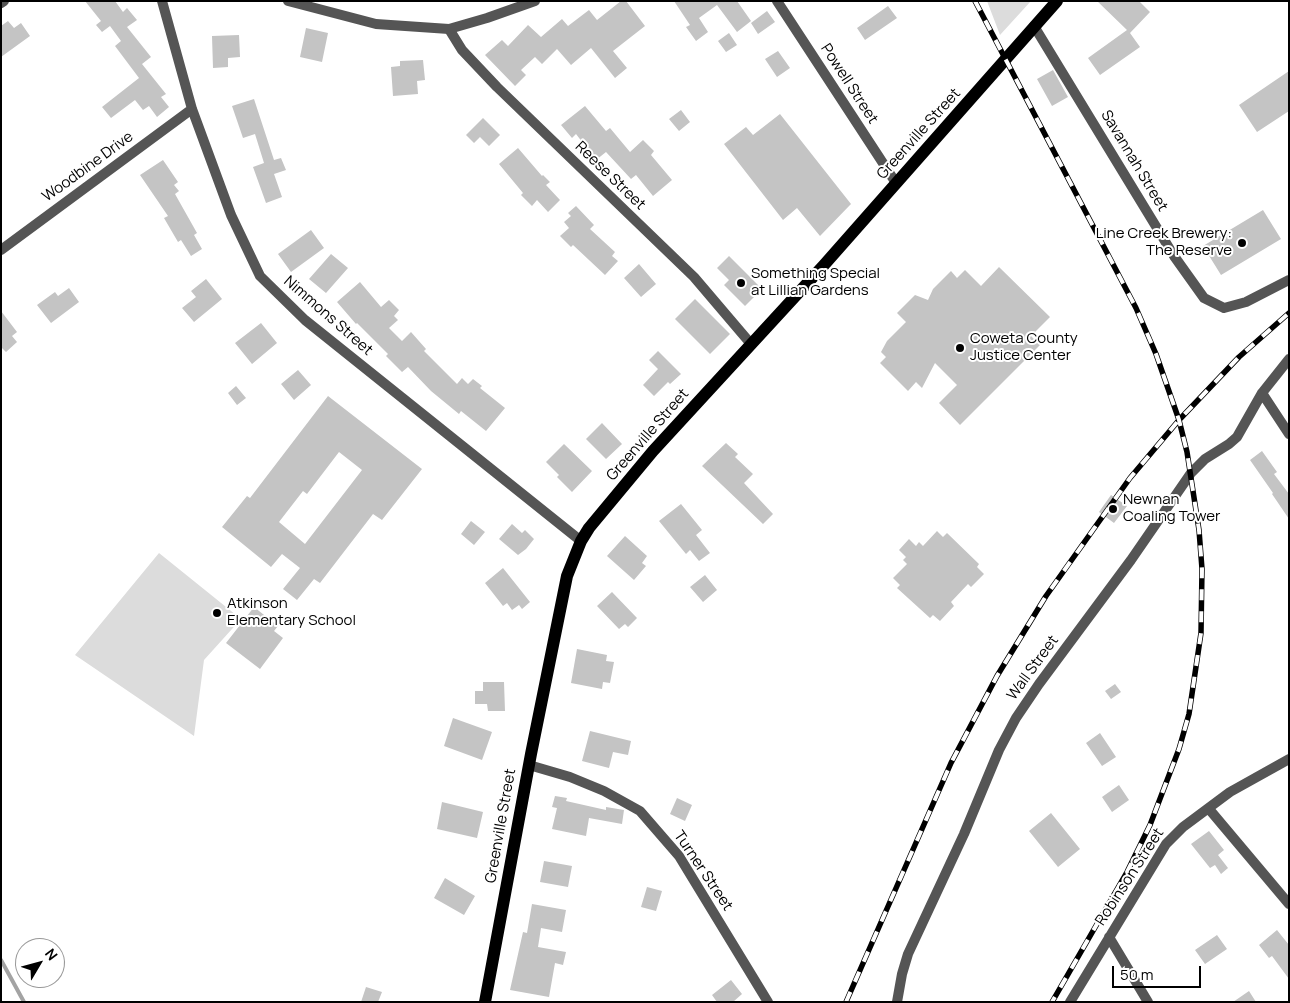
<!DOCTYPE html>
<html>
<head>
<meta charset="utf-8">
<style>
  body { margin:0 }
  #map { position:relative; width:1290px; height:1003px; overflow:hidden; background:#fff; font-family:Manrope,sans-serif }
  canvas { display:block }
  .frame { position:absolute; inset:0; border:2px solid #000; pointer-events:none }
  .north { position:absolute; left:15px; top:938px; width:50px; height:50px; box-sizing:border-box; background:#fff; border:1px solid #999; border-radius:50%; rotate:53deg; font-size:14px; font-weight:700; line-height:20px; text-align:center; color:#000 }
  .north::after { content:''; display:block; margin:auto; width:18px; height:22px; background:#000; clip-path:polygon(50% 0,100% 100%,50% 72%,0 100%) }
  .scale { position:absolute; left:1112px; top:966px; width:89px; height:22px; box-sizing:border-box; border:2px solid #000; border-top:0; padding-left:6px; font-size:15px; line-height:18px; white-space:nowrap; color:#000; -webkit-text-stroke:4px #fff; paint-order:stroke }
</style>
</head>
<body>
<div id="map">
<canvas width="1290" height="1003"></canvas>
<div class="frame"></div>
<div class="north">N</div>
<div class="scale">50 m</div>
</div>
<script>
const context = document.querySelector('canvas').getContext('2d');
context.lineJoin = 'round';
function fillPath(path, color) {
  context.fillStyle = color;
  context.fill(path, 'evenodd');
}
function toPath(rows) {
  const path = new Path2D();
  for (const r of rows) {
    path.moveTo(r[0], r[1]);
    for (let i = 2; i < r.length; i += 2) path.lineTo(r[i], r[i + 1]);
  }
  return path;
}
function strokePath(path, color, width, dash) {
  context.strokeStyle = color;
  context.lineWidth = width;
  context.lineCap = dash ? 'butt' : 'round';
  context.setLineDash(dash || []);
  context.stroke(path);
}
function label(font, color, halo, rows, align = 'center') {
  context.font = font + ' Manrope,sans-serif';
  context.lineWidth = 4;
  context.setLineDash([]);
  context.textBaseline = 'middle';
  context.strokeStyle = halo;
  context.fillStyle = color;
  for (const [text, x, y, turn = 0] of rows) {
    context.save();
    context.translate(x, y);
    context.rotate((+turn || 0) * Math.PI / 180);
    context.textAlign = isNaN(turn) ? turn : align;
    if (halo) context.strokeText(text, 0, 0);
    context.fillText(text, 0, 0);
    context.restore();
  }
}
fillPath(toPath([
  [987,1,1031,1,1000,35],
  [159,553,241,619,204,660,194,736,75,655]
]), '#dcdcdc');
strokePath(toPath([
  [1,960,24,1002]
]), '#a3a3a3', 4);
fillPath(toPath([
  [85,1,115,1,123,12,127,8,137,20,127,27,151,57,142,64,166,94,161,97,169,107,157,117,149,106,143,110,135,100,111,118,102,107,139,78,115,46,121,41,110,26,102,32,96,25,101,21],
  [621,1,626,1,645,26,613,51,627,68,615,78,591,48,571,65,557,49,542,64,535,57,521,70,526,75,515,86,485,55,502,40,508,46,528,25,541,37,562,19,568,26,589,10,597,20],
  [674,1,737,1,751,21,737,32,717,5,699,18,708,32,696,41,686,27,690,25],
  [1097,1,1139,1,1150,12,1130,33,1140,47,1100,75,1088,58,1127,30],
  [888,6,897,18,865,40,857,28],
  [767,11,775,22,758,34,751,23],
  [8,21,14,28,21,23,30,36,1,57,1,26],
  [306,28,328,33,322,62,300,57],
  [729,33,737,45,726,52,718,41],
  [239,35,240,57,228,58,228,67,213,68,212,36],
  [778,51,790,68,777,77,765,59],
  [423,60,425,80,417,81,418,94,393,96,391,67,400,66,400,61],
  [1053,70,1068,97,1052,106,1037,79],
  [1289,71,1289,111,1257,132,1239,105],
  [254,99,274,160,281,158,286,170,274,174,282,197,266,203,253,167,264,163,255,134,243,138,232,106],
  [585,106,606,131,610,128,630,152,643,140,654,151,651,155,672,180,653,196,636,175,631,179,606,152,596,160,576,134,572,138,561,125],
  [681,110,690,122,679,131,669,119],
  [780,114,851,204,820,236,797,208,783,220,724,144,746,127,753,135],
  [483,118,500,135,489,146,480,137,474,143,466,135],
  [518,148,542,176,543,175,550,182,546,185,560,200,548,212,537,200,532,206,521,195,523,193,499,164],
  [163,160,178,182,174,185,179,191,175,194,197,233,194,235,202,249,191,256,181,240,178,242,164,218,168,216,140,175],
  [576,206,594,225,590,229,615,252,612,256,618,261,605,275,573,245,571,247,560,236,569,228,564,222,571,216,568,213],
  [1263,210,1281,239,1221,275,1203,246],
  [311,230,324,248,291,272,278,254],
  [331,254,348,268,326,293,309,279],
  [729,256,762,289,745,306,724,285,729,280,717,268],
  [639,264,656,284,641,297,624,278],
  [999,267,1050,317,1031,336,1040,345,960,425,939,403,957,385,935,363,922,388,916,382,908,391,880,363,886,357,881,352,887,341,906,322,897,313,915,295,928,300,933,289,951,271,957,278,965,270,981,286],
  [206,279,222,299,194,322,182,308,196,297,191,291],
  [360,282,381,307,389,300,399,310,394,316,398,320,389,328,402,341,411,332,426,349,424,351,457,384,462,378,468,384,473,379,482,386,480,388,505,408,486,431,461,411,459,414,431,391,408,367,402,372,386,356,388,354,357,323,356,324,337,302],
  [69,288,79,302,51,323,37,305,55,292,58,296],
  [695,299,730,334,710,354,675,319],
  [1,311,17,332,12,336,17,342,6,352,1,347],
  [261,323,277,343,252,364,235,343],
  [658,351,681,374,670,384,668,382,654,396,643,385,658,369,649,360],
  [298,370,311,385,294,400,281,384],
  [236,386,246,398,237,405,228,393],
  [328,396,422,469,382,520,373,514,320,583,314,579,297,600,283,589,300,568,282,554,271,567,222,527,247,496,250,498],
  [339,452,362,470,305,544,279,522,303,491,307,494],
  [602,423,622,444,606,459,586,439],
  [726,443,738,454,735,457,753,474,744,483,773,514,763,524,702,466],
  [564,444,592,471,572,492,557,477,559,475,546,462],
  [1262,451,1277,472,1274,474,1289,494,1289,519,1272,494,1273,493,1250,460],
  [1111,495,1127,506,1114,523,1099,512],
  [681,504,702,530,696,535,710,553,699,561,690,550,686,554,659,521],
  [471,521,485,532,474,545,461,534],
  [512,524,522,533,525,530,534,539,526,549,518,555,499,539],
  [937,531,943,537,947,533,979,564,977,567,984,574,971,587,968,584,951,602,954,606,940,621,933,615,930,618,897,588,900,585,893,578,907,564,903,560,906,557,899,550,909,539,916,546,919,542,923,546],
  [625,536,647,556,642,563,646,566,634,580,607,556],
  [503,568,530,602,522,609,519,605,512,610,507,603,503,606,485,583],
  [705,575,717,590,703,602,690,587],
  [612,592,637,618,628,627,625,624,619,629,597,606],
  [254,607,278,626,274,631,283,638,260,669,226,643],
  [577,649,607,655,606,661,614,662,610,683,603,682,602,689,571,683],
  [483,682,504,682,505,711,488,711,487,704,475,704,475,691,483,691],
  [1115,684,1121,692,1111,699,1105,691],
  [453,718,492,732,482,760,444,746],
  [590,731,631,741,628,755,613,752,609,768,582,761],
  [1100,733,1116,757,1102,766,1086,743],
  [1119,785,1129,800,1112,812,1102,797],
  [555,796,567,798,566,801,606,810,606,807,624,810,622,824,589,818,586,836,552,829,557,808,552,807],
  [677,798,692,805,685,821,670,814],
  [442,802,483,812,477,838,437,829],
  [1051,813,1080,849,1058,867,1029,831],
  [1209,831,1224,850,1218,855,1228,868,1221,874,1215,865,1210,868,1191,844],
  [544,861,572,866,568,887,540,882],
  [445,878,475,896,464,915,434,898],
  [647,887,662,891,656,911,641,907],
  [532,904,566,910,562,932,541,928,538,947,566,952,563,965,555,963,549,997,510,990,523,932,527,933],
  [1277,930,1289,945,1289,979,1272,956,1269,958,1259,945],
  [1217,935,1227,949,1205,964,1195,950],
  [731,980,742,994,733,1002,717,1002,712,995],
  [366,987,382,992,378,1002,361,1002],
  [1249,991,1256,1002,1233,1002]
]), '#c4c4c4');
strokePath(toPath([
  [162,1,192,109,231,215,260,276,305,320,581,541],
  [777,1,896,183],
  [1,3,4,1],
  [1034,26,1174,256,1204,298,1224,308,1246,302,1289,280],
  [449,29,462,50,497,87,694,277,751,344],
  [1,250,192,109],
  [1262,393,1289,434],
  [529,765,570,777,604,791,640,811,679,856,768,1002],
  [1209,809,1289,904],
  [1109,937,1148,1002],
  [897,1002,902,974,908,954,964,834,999,750,1016,718,1039,684,1131,560,1191,473,1205,459,1229,444,1237,437,1262,393,1289,359],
  [1070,1002,1166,844,1183,827,1230,792,1289,759]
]), '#555', 10);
strokePath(toPath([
  [288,1,376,24,449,29,487,18,535,1]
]), '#555', 10);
strokePath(toPath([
  [485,1002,531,754,567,576,581,541,589,528,653,451,824,265,1057,1]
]), '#000', 12);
const rail = toPath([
  [975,1,1136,308,1156,354,1179,420,1187,452,1199,530,1202,569,1201,633,1189,714,1179,749,1150,825,1127,872,1052,1002],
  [846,1002,951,763,997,676,1046,596,1130,478,1179,420,1239,357,1289,313]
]);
strokePath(rail, '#000', 5.5);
strokePath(rail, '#fff', 4, [11]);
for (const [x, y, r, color] of [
  [1242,243,5,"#000"],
  [741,283,5,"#000"],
  [960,348,5,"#000"],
  [1113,509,5,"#000"],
  [217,613,5,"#000"]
]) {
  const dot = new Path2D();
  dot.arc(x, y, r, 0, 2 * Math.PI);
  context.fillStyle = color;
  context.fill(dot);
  strokePath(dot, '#fff', 2);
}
label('15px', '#000', '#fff', [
  ["Powell Street",849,84,57],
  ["Greenville Street",919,134,-48],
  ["Savannah Street",1134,161,59],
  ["Woodbine Drive",88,167,-36],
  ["Reese Street",610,176,44],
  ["Nimmons Street",328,316,41],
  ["Greenville Street",648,435,-49],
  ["Wall Street",1033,668,-54],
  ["Greenville Street",501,826,-80],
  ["Turner Street",703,871,56],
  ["Robinson Street",1130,877,-57]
]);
label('15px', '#000', '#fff', [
  ["Line Creek Brewery:",1232,234,"right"],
  ["The Reserve",1232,251,"right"],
  ["Something Special",751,274],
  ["at Lillian Gardens",751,291],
  ["Coweta County",970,339],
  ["Justice Center",970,356],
  ["Newnan",1123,500],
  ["Coaling Tower",1123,517],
  ["Atkinson",227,604],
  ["Elementary School",227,621]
], 'left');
</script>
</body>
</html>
